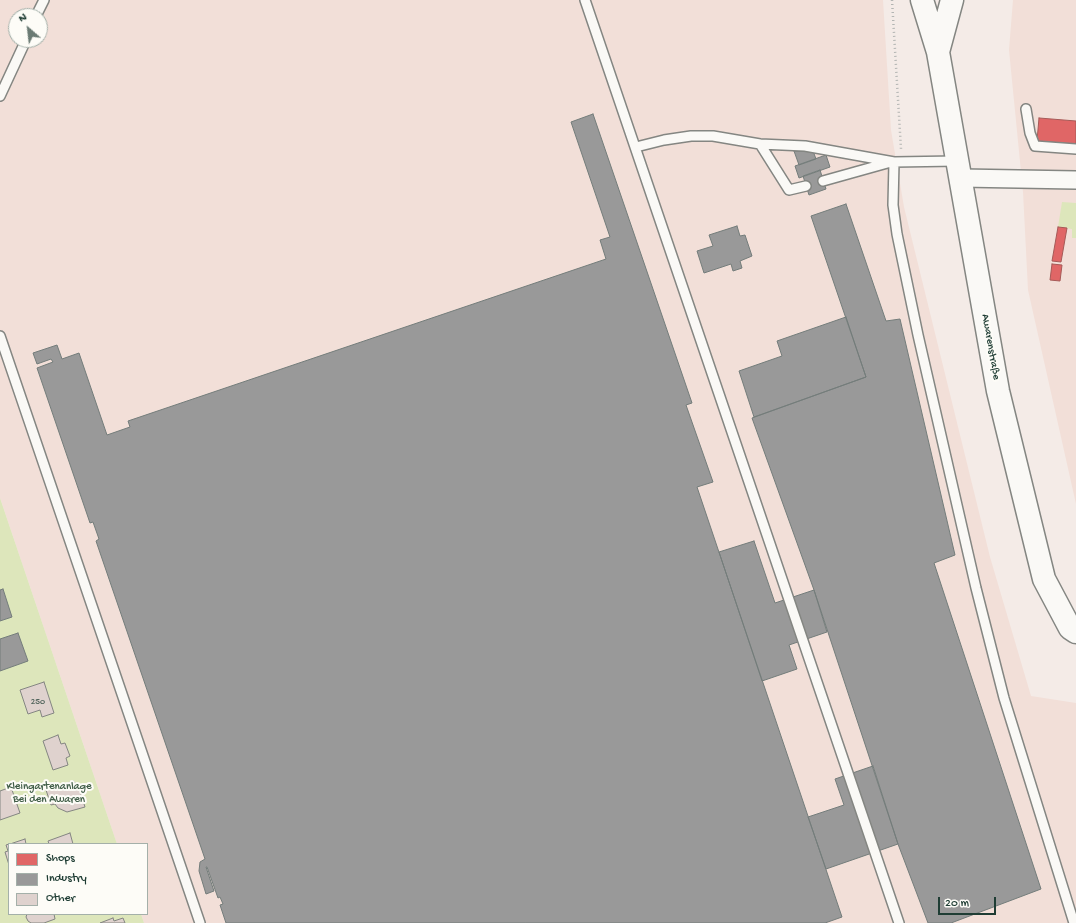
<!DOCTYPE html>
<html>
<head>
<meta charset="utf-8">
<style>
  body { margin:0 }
  #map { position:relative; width:1076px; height:923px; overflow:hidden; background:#f4ebe7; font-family:"Gochi Hand",sans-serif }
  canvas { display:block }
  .legend { position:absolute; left:8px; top:843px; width:140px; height:72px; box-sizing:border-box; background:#fdfcf7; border:1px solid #a4b0a9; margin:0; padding:5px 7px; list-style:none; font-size:12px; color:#1f3d34 }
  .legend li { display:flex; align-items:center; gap:8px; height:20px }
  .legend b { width:20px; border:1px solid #a4b0a9 }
  .north { position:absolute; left:8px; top:8px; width:40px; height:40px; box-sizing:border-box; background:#fdfcf7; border:1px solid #a4b0a9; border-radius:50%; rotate:332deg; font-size:11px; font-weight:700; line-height:16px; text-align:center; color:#1f3d34 }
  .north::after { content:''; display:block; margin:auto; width:14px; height:18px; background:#6a7a73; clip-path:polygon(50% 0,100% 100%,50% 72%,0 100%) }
  .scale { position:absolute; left:938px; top:897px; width:58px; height:18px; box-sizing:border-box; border:2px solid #1f3d34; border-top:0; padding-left:5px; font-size:12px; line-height:14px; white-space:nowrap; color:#1f3d34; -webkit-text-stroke:3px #fdfcf7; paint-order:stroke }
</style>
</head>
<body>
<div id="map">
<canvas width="1076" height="923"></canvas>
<ul class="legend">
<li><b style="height:11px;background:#e06666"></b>Shops</li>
<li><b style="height:11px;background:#999"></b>Industry</li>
<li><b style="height:11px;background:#dfd2ce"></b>Other</li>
</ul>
<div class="north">N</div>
<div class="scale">20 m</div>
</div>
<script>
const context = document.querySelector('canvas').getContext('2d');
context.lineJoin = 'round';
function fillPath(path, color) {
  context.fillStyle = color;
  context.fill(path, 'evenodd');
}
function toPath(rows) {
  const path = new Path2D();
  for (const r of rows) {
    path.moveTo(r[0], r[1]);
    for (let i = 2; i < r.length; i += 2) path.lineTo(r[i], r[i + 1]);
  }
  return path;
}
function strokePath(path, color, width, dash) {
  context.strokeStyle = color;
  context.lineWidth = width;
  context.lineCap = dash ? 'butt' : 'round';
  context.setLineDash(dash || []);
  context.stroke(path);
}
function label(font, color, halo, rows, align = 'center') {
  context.font = font + ' "Gochi Hand",sans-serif';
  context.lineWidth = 4;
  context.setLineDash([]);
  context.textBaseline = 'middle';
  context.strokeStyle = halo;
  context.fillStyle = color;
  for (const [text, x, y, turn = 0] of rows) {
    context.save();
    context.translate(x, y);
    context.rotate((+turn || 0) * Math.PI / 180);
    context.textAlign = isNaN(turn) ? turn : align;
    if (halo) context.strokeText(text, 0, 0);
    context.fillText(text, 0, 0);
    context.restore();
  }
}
fillPath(toPath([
  [0,0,883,0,891,130,904,207,990,557,1031,696,1076,703,1076,923,144,923,141,914,147,914,147,844,117,844,0,498],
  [16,16,40,16,40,40,16,40],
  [1013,0,1076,0,1076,504,1028,290,1023,192,1009,50]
]), '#f2dfd8');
fillPath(toPath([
  [1062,202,1076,203,1076,238,1072,238,1072,229,1058,227],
  [0,498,117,844,9,844,9,914,141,914,144,923,0,923]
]), '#dde6bb');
const shops = toPath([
  [1039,118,1076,121,1076,144,1037,141,1039,118],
  [1058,227,1067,228,1061,262,1052,261,1058,227],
  [1052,264,1062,265,1060,281,1050,280,1052,264]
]);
fillPath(shops, '#e06666');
strokePath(shops, '#a65a57', 1);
const industry = toPath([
  [593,114,692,403,686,405,713,482,697,487,842,917,825,923,226,923,220,905,223,904,220,897,218,898,207,867,206,867,214,891,206,894,199,871,200,862,205,859,96,541,99,539,93,522,90,523,37,368,53,362,51,359,37,364,33,353,57,345,62,359,79,353,107,435,130,427,128,421,606,259,600,240,610,237,571,122,593,114],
  [794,151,813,151,816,159,799,165,794,151],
  [826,155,830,167,799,178,795,166,826,155],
  [820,170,826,189,809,195,803,176,820,170],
  [846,204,886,321,900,319,955,555,934,563,1041,889,951,923,928,923,898,844,814,590,752,418,866,377,811,216,846,204],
  [737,226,740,236,745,235,752,256,740,261,742,268,733,271,731,264,704,273,697,251,713,246,709,235,737,226],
  [846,317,866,377,754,417,739,371,782,356,777,341,846,317],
  [754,541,775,603,814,590,827,632,789,645,797,669,762,681,719,552,754,541],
  [3,589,12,617,0,621,0,590,3,589],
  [18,633,28,661,0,671,0,639,18,633],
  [873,766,898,844,826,869,808,817,844,805,835,779,873,766]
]);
fillPath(industry, '#999');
strokePath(industry, '#747d7b', 1);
const building = toPath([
  [44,682,54,713,42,717,40,710,28,714,20,690,44,682],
  [58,735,61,744,65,743,70,756,66,758,68,765,53,770,43,741,58,735],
  [73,781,78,785,85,807,67,812,58,808,55,804,51,805,46,790,73,781],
  [11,787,20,813,0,820,0,791,11,787],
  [70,833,73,844,49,844,48,841,70,833],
  [25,839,26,844,10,844,25,839],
  [9,844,9,865,5,852,8,851,6,845,9,844],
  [27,914,54,914,55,919,44,923,31,923,28,921,26,917,27,914],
  [113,918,114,921,123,918,125,923,100,923,113,918]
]);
fillPath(building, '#dfd2ce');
strokePath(building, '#848682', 1);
const service = toPath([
  [585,0,899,923],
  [36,16,44,0],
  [0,96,26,40],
  [1026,109,1030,133,1035,146,1076,149],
  [760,144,789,190,806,186],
  [636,147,664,140,691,136,713,136,760,144,805,146,894,162,957,161],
  [894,162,893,205,897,234,918,335,976,588,1004,698,1074,923],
  [823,181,891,162],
  [0,336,200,923]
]);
const minor = toPath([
  [961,178,1076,180]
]);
const tertiary = toPath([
  [922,0,938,52,998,391,1044,579,1070,628,1076,632],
  [938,52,952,0]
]);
strokePath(service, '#848682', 12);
strokePath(minor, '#848682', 20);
strokePath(tertiary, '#848682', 25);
strokePath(toPath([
  [892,0,901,149]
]), '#b3b5b3', 2.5, [1, 3]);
strokePath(service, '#faf9f6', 9);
strokePath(minor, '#faf9f6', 17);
strokePath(tertiary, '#faf9f6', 22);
label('9px', '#51645c', null, [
  ["250",38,703]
]);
label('11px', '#1f3d34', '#fdfcf7', [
  ["Awarenstraße",990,347,80]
]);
label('11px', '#415e48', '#fdfcf7', [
  ["Kleingartenanlage",49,787],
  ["Bei den Awaren",49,800]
]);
</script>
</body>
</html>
